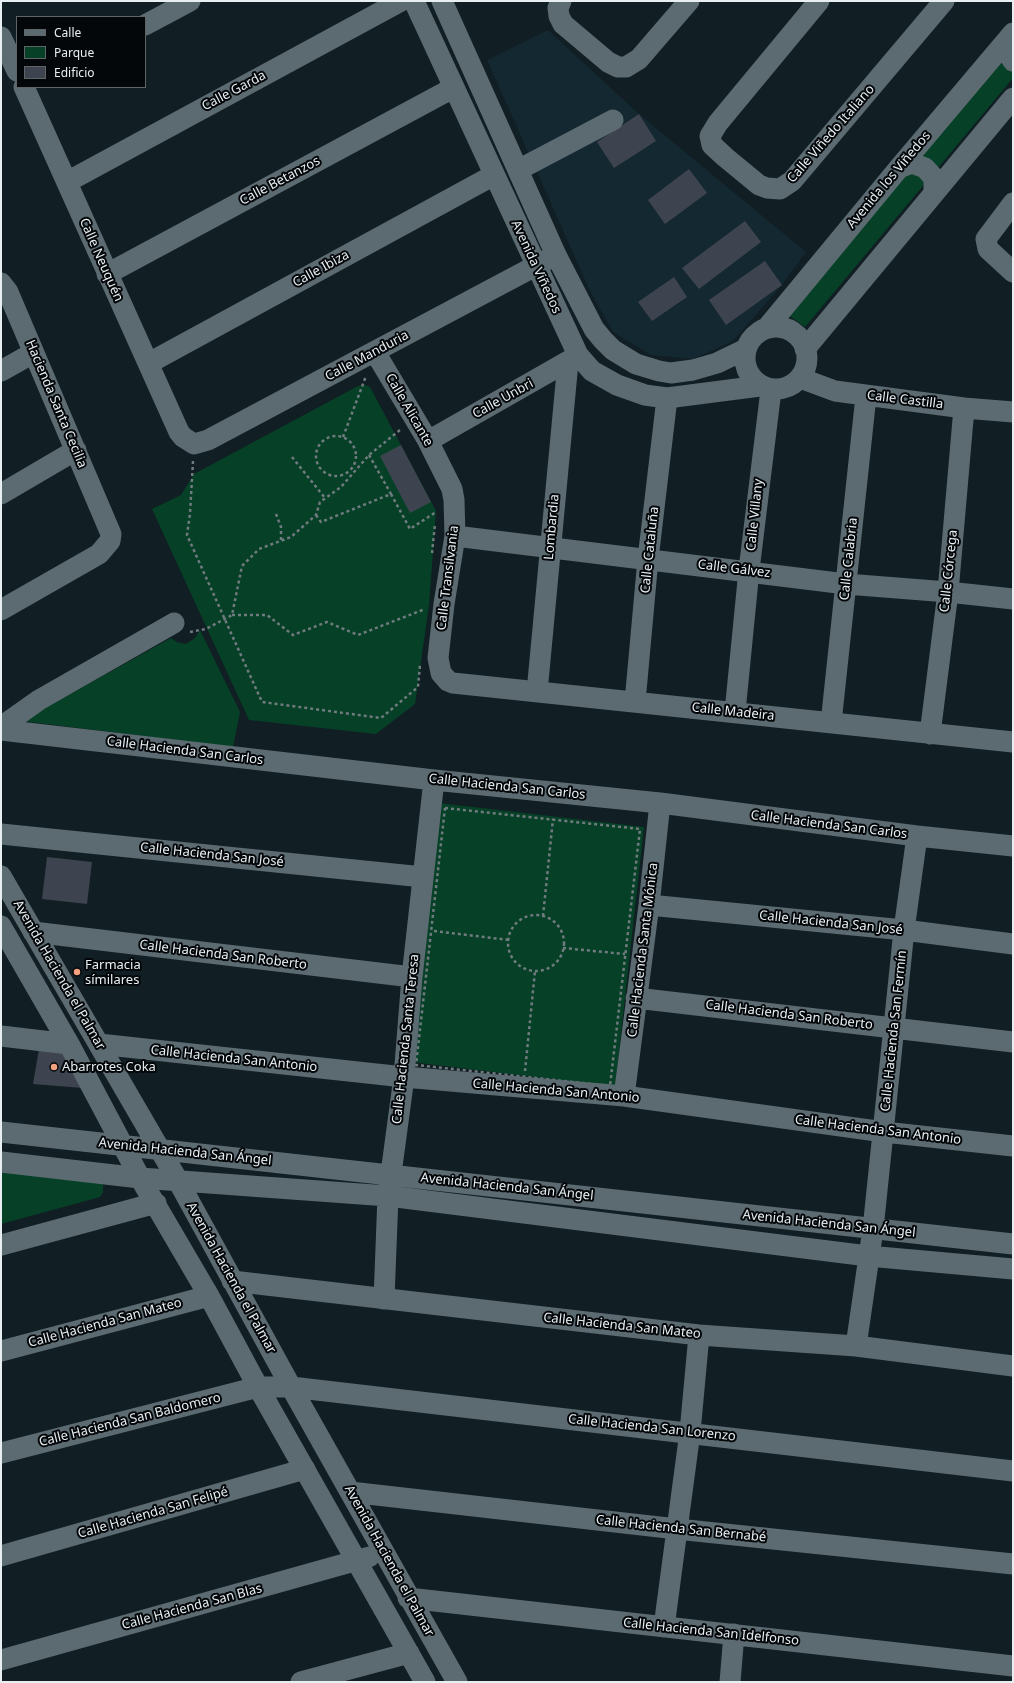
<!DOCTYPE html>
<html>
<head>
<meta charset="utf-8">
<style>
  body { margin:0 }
  #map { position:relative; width:1014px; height:1683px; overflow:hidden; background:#111e23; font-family:"Noto Sans",sans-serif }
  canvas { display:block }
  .frame { position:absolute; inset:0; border:2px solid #e7eff3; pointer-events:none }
  .legend { position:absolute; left:16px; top:16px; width:130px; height:72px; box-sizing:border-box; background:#040709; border:1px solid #5f6467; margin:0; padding:5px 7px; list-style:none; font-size:12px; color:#e7eff3 }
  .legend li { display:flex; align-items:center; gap:8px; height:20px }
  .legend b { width:20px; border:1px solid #5f6467 }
</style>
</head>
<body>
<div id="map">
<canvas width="1014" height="1683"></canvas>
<div class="frame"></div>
<ul class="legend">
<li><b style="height:5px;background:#5c6a71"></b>Calle</li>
<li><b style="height:11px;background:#064127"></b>Parque</li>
<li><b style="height:11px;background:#3e444f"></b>Edificio</li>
</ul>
</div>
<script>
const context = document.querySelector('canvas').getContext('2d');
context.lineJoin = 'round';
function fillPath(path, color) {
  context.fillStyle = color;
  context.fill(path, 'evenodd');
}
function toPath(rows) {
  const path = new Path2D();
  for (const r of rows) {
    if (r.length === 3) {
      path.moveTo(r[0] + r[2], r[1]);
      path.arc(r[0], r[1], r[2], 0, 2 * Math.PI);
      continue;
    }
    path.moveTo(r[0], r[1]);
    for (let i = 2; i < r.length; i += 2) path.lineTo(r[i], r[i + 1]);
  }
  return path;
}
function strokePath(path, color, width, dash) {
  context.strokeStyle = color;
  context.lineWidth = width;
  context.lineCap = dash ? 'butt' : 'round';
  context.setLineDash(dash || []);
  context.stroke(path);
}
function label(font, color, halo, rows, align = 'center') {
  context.font = font + ' "Noto Sans",sans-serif';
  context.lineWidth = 4;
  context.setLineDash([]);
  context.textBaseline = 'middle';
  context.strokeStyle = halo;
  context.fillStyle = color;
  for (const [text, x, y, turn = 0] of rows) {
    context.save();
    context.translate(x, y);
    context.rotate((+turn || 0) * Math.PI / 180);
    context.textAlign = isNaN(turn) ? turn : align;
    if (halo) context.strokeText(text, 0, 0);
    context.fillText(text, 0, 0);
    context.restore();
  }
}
fillPath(toPath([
  [548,30,639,114,806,252,782,285,733,341,693,359,651,355,613,332,590,291,487,60]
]), '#142831');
fillPath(toPath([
  [1013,41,1013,78,805,327,787,314],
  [365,385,370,387,436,511,429,605,415,704,376,734,249,720,152,509,181,495,194,474,358,386],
  [200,630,240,712,233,747,22,721,171,638,177,642,186,644,195,638],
  [439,803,644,827,615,1087,412,1062],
  [1,1169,99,1180,103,1185,103,1192,100,1197,1,1224]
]), '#064127');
fillPath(toPath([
  [639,114,656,141,614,168,597,142],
  [689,169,707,193,665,224,648,200],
  [745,221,761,242,699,289,682,268],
  [765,261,782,285,726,325,709,300],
  [674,277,687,297,652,321,638,302],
  [401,445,431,502,410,513,380,456],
  [47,857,92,862,87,904,42,899],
  [39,1049,62,1050,83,1088,33,1084]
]), '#3e444f');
strokePath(toPath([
  [336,456,20],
  [343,437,366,376],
  [369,455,391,494],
  [292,457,325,498],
  [193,461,190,514,187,535,262,702,381,718,418,687,420,665],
  [276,514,281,527,281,541],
  [316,515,321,522,391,494,410,529,436,512],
  [432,553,435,524],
  [232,615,267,615,293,635,327,622,358,635,425,609],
  [190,632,206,629,232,615,242,566,259,549,291,537,316,515,320,502,341,487,369,455,400,430],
  [445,808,640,829,610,1086,416,1065,445,808],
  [536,943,28],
  [543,916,553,819],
  [434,931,509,940],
  [563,948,625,954],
  [525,1071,535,971]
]), '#707b7f', 2.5, [3, 3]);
strokePath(toPath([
  [414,1,578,355,592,371,617,385,645,395,667,398,760,386],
  [442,1,556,255,594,329,603,340,613,350,636,364,659,371,671,373,693,370,717,363,746,349],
  [561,1,558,8,559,16,563,24,608,62,618,67,626,67,639,59,689,1],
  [819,1,718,123,710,136,712,145,725,157,759,185,767,188,780,189,792,181,944,1],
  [145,25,190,1],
  [1,37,17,71],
  [1006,42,1007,51,1013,61],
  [24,87,179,432,183,437,194,444,208,440,556,255],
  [899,168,912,163,925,168,934,178,934,192],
  [518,170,613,120],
  [67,182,401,1],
  [1013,203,986,239,988,249,1013,272],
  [107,274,453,88],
  [1,283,8,292,111,534,110,541,99,554,1,610],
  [776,358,31],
  [766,329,899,168,1013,33],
  [805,349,1013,98],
  [375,352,428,441,452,489,454,500,455,536,444,604,438,658,441,673,448,681,453,683,1013,742],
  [149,363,494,175],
  [1,371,33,353],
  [800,378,835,391,964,408,1013,412],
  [428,441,577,356],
  [1,494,76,450],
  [455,536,846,584,948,592,1013,599],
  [537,692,568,362],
  [635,702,648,559,667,398],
  [735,712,749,570,771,390],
  [831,723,866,396],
  [1,727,39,700,174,623],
  [1,730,434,780,660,803,917,836,1013,846],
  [930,734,948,592,964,408],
  [1,834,423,877],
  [1,876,177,1179,291,1387,457,1682],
  [649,905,904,930,1013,944],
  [1,926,69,1044,140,1178,209,1296,258,1387,425,1682],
  [33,932,412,977],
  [636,998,1013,1042],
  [1,1036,69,1044],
  [99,1044,404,1077,624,1096,884,1132,1013,1146],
  [624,1096,649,905,660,803],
  [1,1132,1013,1244],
  [1,1162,140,1178,388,1196,868,1256,1013,1269],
  [1,1245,156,1203],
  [232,1281,699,1335,856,1346,1013,1366],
  [384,1299,388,1196,404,1077,412,977,434,780],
  [856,1346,873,1229,904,930,917,836],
  [1,1351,209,1296],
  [1,1453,258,1387,291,1387,1013,1471],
  [350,1492,677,1529,1013,1564],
  [1,1556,305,1469],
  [408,1598,1013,1666],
  [664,1627,690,1432,699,1335],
  [1,1660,369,1557],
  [301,1682,409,1653],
  [730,1682,734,1634]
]), '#5c6a71', 21);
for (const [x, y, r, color] of [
  [77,972,4,"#f2a07f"],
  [54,1067,4,"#f2a07f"]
]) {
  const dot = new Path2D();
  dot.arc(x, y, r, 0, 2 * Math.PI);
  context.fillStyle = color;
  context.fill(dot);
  strokePath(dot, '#040709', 1.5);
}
label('13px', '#e7eff3', '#040709', [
  ["Calle Garda",234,91,-28],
  ["Calle Viñedo Italiano",831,134,-49],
  ["Avenida los Viñedos",889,180,-50],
  ["Calle Betanzos",280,181,-28],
  ["Calle Neuquén",101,260,66],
  ["Avenida Viñedos",536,267,65],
  ["Calle Ibiza",321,269,-29],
  ["Calle Manduria",367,356,-28],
  ["Calle Unbri",503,399,-29],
  ["Calle Castilla",905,400,7],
  ["Hacienda Santa Cecilia",56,404,67],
  ["Calle Alicante",409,410,60],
  ["Calle Villany",755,515,-84],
  ["Lombardia",552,527,-85],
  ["Calle Cataluña",650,550,-84],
  ["Calle Calabria",849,559,-84],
  ["Calle Gálvez",734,569,7],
  ["Calle Córcega",949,571,-84],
  ["Calle Transilvania",448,578,-83],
  ["Calle Madeira",733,712,6],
  ["Calle Hacienda San Carlos",185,751,7],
  ["Calle Hacienda San Carlos",507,787,6],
  ["Calle Hacienda San Carlos",829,825,7],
  ["Calle Hacienda San José",212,855,6],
  ["Calle Hacienda San José",831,923,6],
  ["Calle Hacienda Santa Mónica",643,950,-83],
  ["Calle Hacienda San Roberto",223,955,7],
  ["Avenida Hacienda el Palmar",59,975,60],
  ["Calle Hacienda San Roberto",789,1015,7],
  ["Calle Hacienda San Fermín",894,1031,-84],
  ["Calle Hacienda Santa Teresa",406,1039,-84],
  ["Calle Hacienda San Antonio",234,1059,6],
  ["Calle Hacienda San Antonio",556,1091,5],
  ["Calle Hacienda San Antonio",878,1130,7],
  ["Avenida Hacienda San Ángel",185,1152,6],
  ["Avenida Hacienda San Ángel",507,1187,6],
  ["Avenida Hacienda San Ángel",829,1224,6],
  ["Avenida Hacienda el Palmar",231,1278,61],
  ["Calle Hacienda San Mateo",105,1323,-15],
  ["Calle Hacienda San Mateo",622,1326,6],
  ["Calle Hacienda San Baldomero",130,1420,-14],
  ["Calle Hacienda San Lorenzo",652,1428,6],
  ["Calle Hacienda San Felipé",153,1513,-16],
  ["Calle Hacienda San Bernabé",681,1529,6],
  ["Avenida Hacienda el Palmar",389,1561,61],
  ["Calle Hacienda San Blas",192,1607,-15],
  ["Calle Hacienda San Idelfonso",711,1632,6]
]);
label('13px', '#e7eff3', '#040709', [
  ["Farmacia",85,965],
  ["símilares",85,980],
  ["Abarrotes Coka",62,1067]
], 'left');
</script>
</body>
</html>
